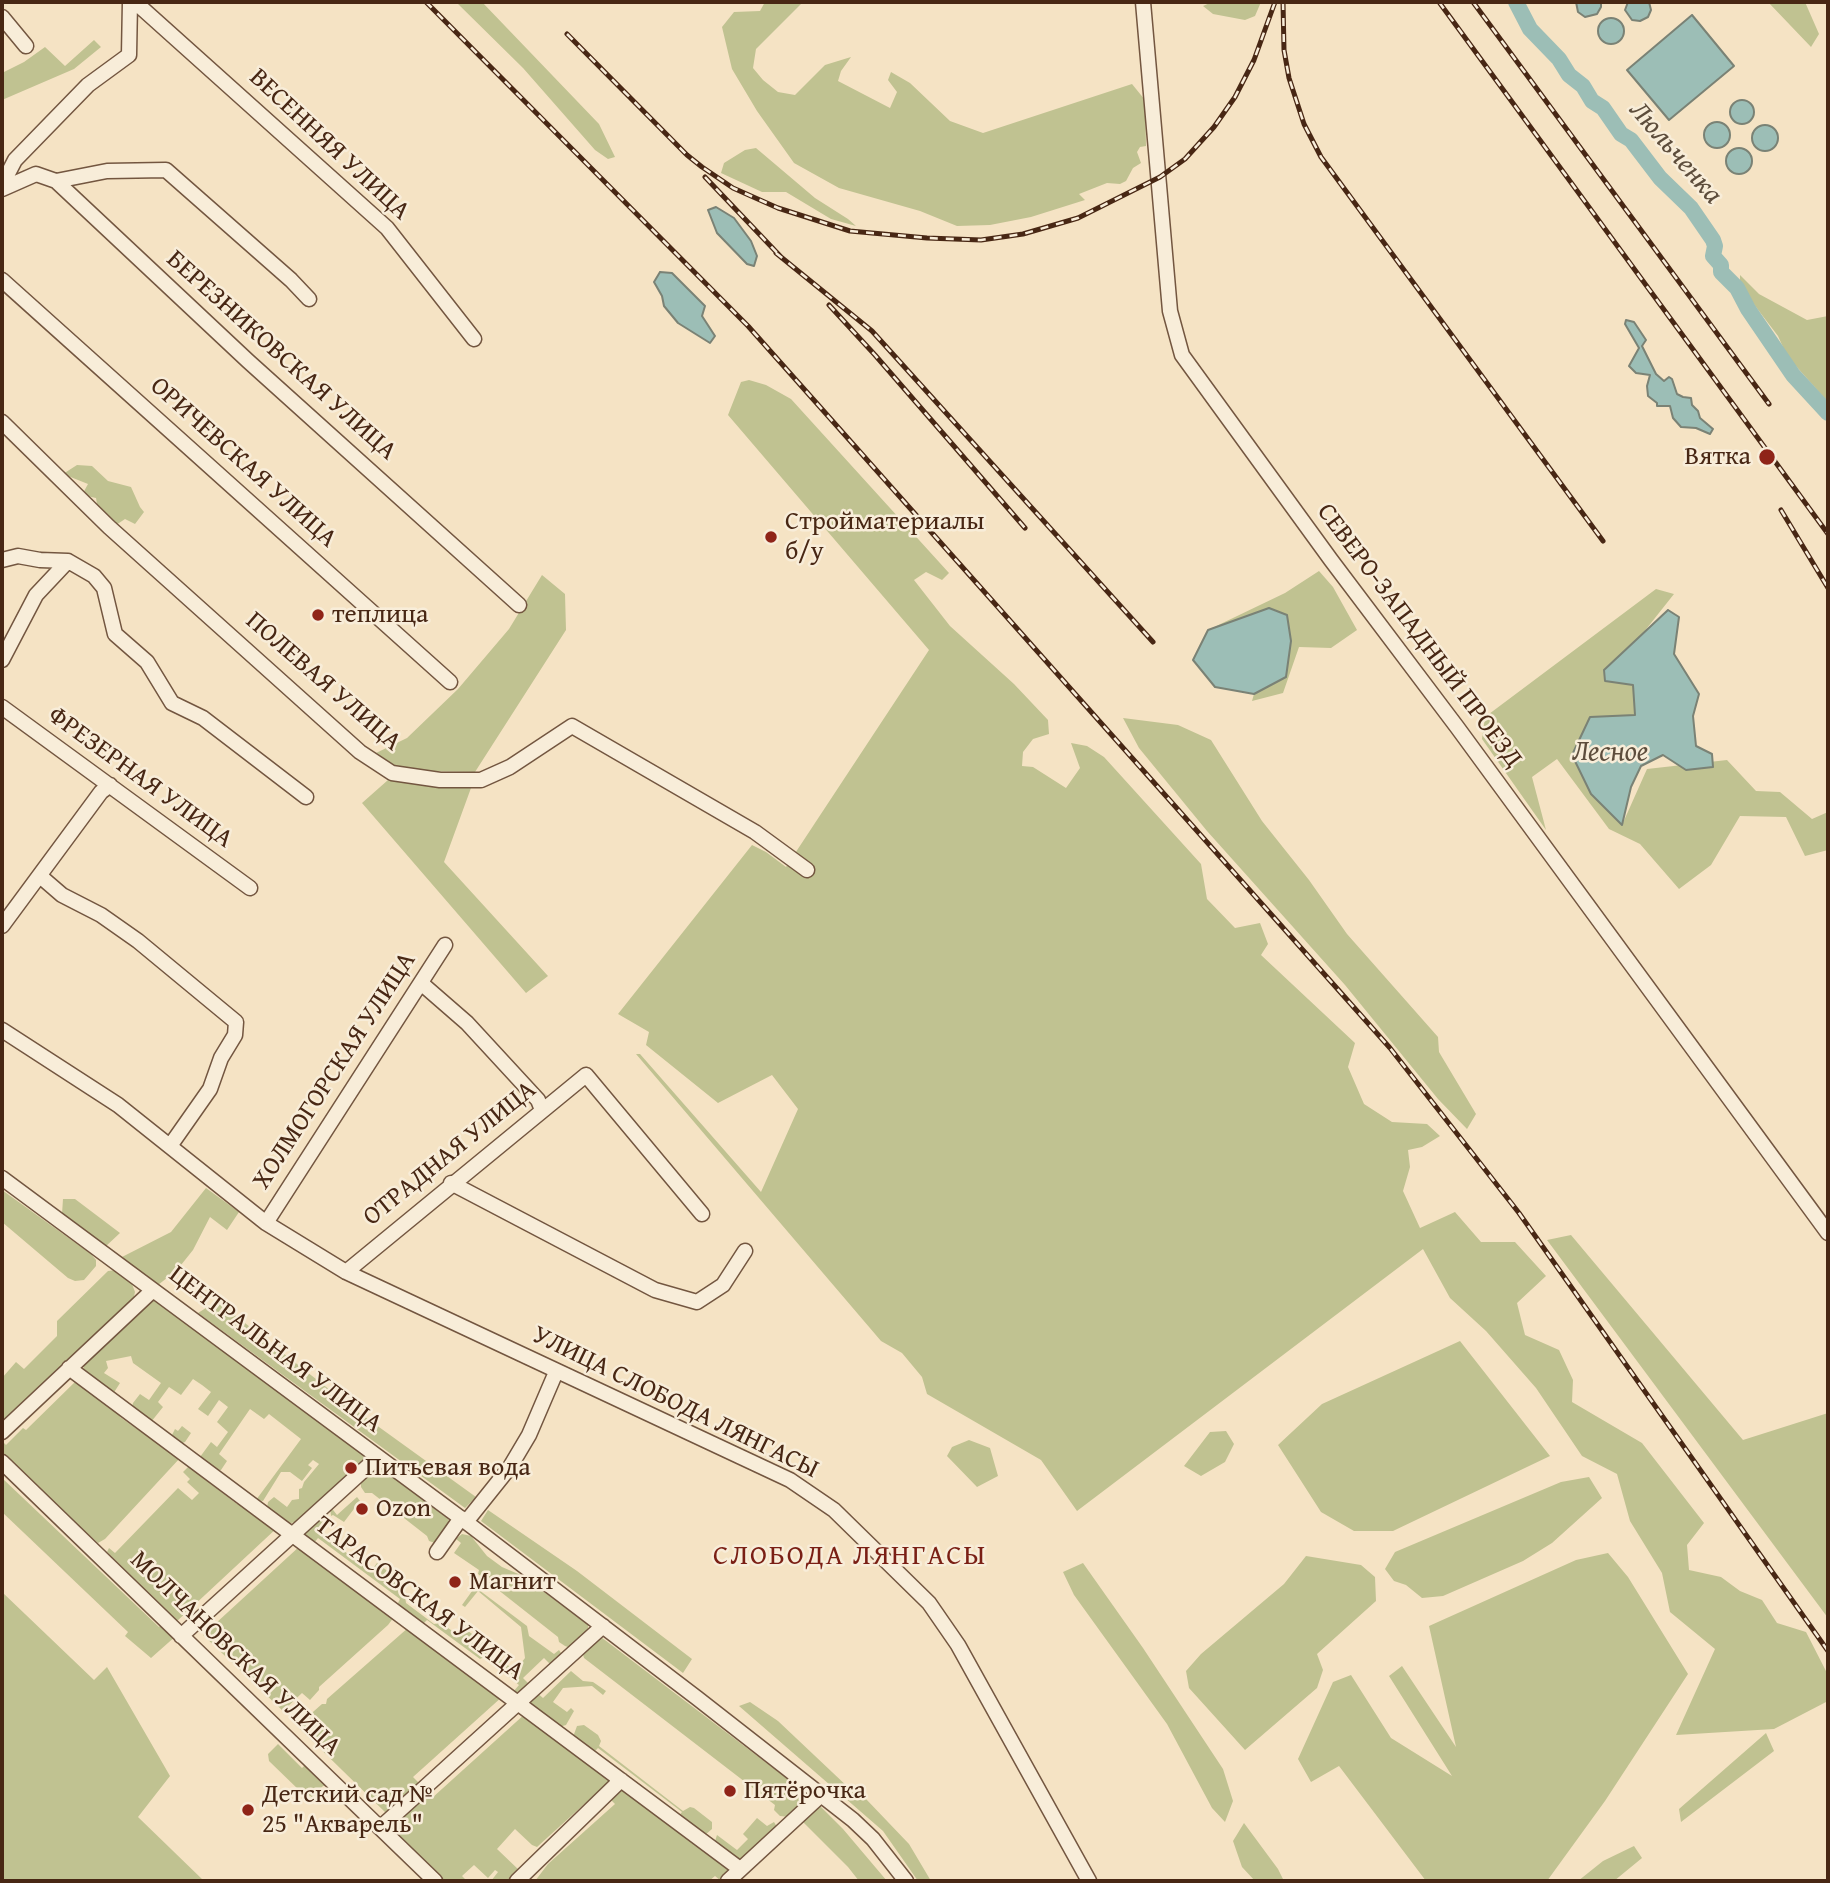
<!DOCTYPE html>
<html>
<head>
<meta charset="utf-8">
<style>
  body { margin:0 }
  #map { position:relative; width:1830px; height:1883px; overflow:hidden; background:#f5e3c4; font-family:"Gentium Book Plus",serif }
  canvas { display:block }
  .frame { position:absolute; inset:0; border:4px solid #482714; pointer-events:none }
</style>
</head>
<body>
<div id="map">
<canvas width="1830" height="1883"></canvas>
<div class="frame"></div>
</div>
<script>
const context = document.querySelector('canvas').getContext('2d');
context.lineJoin = 'round';
function fillPath(path, color) {
  context.fillStyle = color;
  context.fill(path, 'evenodd');
}
function toPath(rows) {
  const path = new Path2D();
  for (const r of rows) {
    if (r.length === 3) {
      path.moveTo(r[0] + r[2], r[1]);
      path.arc(r[0], r[1], r[2], 0, 2 * Math.PI);
      continue;
    }
    path.moveTo(r[0], r[1]);
    for (let i = 2; i < r.length; i += 2) path.lineTo(r[i], r[i + 1]);
  }
  return path;
}
function strokePath(path, color, width, dash) {
  context.strokeStyle = color;
  context.lineWidth = width;
  context.lineCap = dash ? 'butt' : 'round';
  context.setLineDash(dash || []);
  context.stroke(path);
}
function label(font, color, halo, rows, align = 'center') {
  context.font = font + ' "Gentium Book Plus",serif';
  context.lineWidth = 5;
  context.setLineDash([]);
  context.textBaseline = 'middle';
  context.strokeStyle = halo;
  context.fillStyle = color;
  for (const [text, x, y, turn = 0] of rows) {
    context.save();
    context.translate(x, y);
    context.rotate((+turn || 0) * Math.PI / 180);
    context.textAlign = isNaN(turn) ? turn : align;
    if (halo) context.strokeText(text, 0, 0);
    context.fillText(text, 0, 0);
    context.restore();
  }
}
fillPath(toPath([
  [456,2,482,2,599,124,615,157,608,159,595,150,523,68],
  [765,2,803,2,756,49,753,68,763,80,778,92,795,95,825,65,851,57,841,71,838,81,890,108,897,92,888,80,891,72,910,83,950,121,983,133,1132,84,1145,100,1146,146,1140,147,1137,152,1141,163,1133,168,1126,181,1120,184,1107,183,1079,194,1085,200,1031,217,990,225,957,226,920,211,839,188,794,163,757,111,732,69,722,27,734,12,760,11],
  [1212,2,1261,2,1255,16,1245,20,1213,14,1203,6],
  [1768,2,1805,2,1819,34,1811,47],
  [94,40,101,47,74,69,2,100,2,73,24,62,45,47,65,66],
  [756,148,815,198,848,219,856,226,831,219,786,192,762,192,721,173,724,163,745,150],
  [1740,275,1759,294,1807,320,1828,316,1828,402,1787,356,1778,336,1740,286],
  [749,380,766,385,791,399,949,573,942,580,926,572,914,580,950,626,1014,684,1048,720,1049,734,1033,739,1023,752,1022,766,1033,767,1066,788,1080,768,1071,743,1087,746,1104,757,1201,864,1207,899,1235,928,1260,923,1268,944,1261,955,1355,1043,1348,1067,1364,1104,1392,1122,1427,1124,1440,1136,1422,1147,1408,1150,1410,1167,1403,1191,1420,1228,1455,1212,1481,1242,1515,1242,1546,1276,1517,1303,1525,1335,1559,1350,1573,1380,1572,1402,1642,1443,1704,1523,1687,1545,1689,1570,1721,1577,1740,1591,1762,1600,1777,1623,1806,1632,1828,1675,1828,1701,1774,1729,1676,1735,1715,1649,1670,1612,1662,1573,1630,1521,1617,1474,1582,1456,1536,1388,1486,1331,1450,1298,1423,1249,1077,1511,1041,1460,927,1394,922,1377,902,1353,881,1341,636,1054,640,1054,761,1192,798,1109,772,1075,718,1103,646,1045,649,1032,618,1014,752,845,766,852,786,867,929,650,728,415,741,382],
  [77,465,92,466,108,481,131,487,140,507,144,512,135,524,125,519,116,525,98,510,96,498,82,495,88,484,63,474],
  [1319,571,1333,587,1357,630,1331,648,1299,647,1283,693,1252,701,1254,694,1286,676,1269,608,1208,630,1285,593],
  [542,575,565,594,566,630,475,772,420,771,394,766,374,754,407,738,458,689,509,629],
  [1656,589,1674,594,1605,681,1633,685,1635,715,1622,825,1647,769,1727,760,1756,791,1780,792,1812,819,1828,812,1828,850,1805,856,1786,817,1740,816,1711,865,1679,889,1640,844,1609,829,1557,759,1532,777,1546,830,1482,739,1485,717],
  [1123,718,1178,725,1211,740,1262,821,1309,880,1347,934,1438,1037,1439,1052,1476,1114,1467,1129,1438,1099,1345,985,1207,831,1139,748],
  [388,780,471,788,444,862,548,976,526,993,362,803],
  [206,1188,239,1212,227,1230,210,1217,193,1250,177,1270,158,1285,120,1258,171,1232],
  [2,1190,91,1254,96,1260,96,1266,84,1280,75,1281,68,1278,2,1222],
  [63,1199,75,1199,120,1233,105,1247,62,1214],
  [1571,1235,1743,1440,1828,1413,1828,1618,1547,1240],
  [116,1270,132,1284,135,1292,133,1301,2,1427,2,1378,16,1362,24,1369,57,1336,57,1321,108,1271],
  [151,1300,159,1302,362,1453,365,1461,297,1522,291,1523,284,1521,267,1508,268,1502,274,1497,287,1507,292,1500,299,1499,299,1489,302,1488,304,1482,319,1464,313,1460,308,1465,312,1468,302,1481,290,1472,281,1472,263,1501,256,1500,301,1439,269,1414,264,1419,250,1409,219,1454,227,1461,221,1470,215,1471,200,1457,211,1442,217,1447,228,1432,217,1422,228,1407,219,1400,208,1416,198,1409,211,1392,202,1385,193,1379,181,1395,169,1387,158,1402,163,1407,151,1422,132,1407,133,1403,140,1394,149,1400,161,1383,133,1363,131,1356,106,1361,108,1368,104,1373,120,1383,113,1394,83,1372,85,1361],
  [217,1301,354,1409,476,1497,465,1508,198,1313],
  [1460,1341,1550,1456,1393,1531,1354,1531,1321,1512,1278,1445,1322,1404],
  [78,1379,123,1412,120,1417,144,1434,148,1430,180,1458,105,1539,98,1543,2,1458,2,1441,6,1445,23,1428,26,1430],
  [182,1426,191,1433,185,1442,180,1444,171,1437,175,1429,178,1431],
  [1226,1431,1234,1444,1225,1462,1201,1476,1184,1466,1210,1432],
  [969,1440,990,1448,998,1476,977,1487,947,1456,952,1447],
  [190,1465,206,1473,203,1478,237,1504,241,1500,278,1527,176,1622,107,1552,109,1548,115,1553,178,1488,192,1500,199,1493,187,1482,190,1479,183,1472],
  [374,1468,382,1469,448,1519,450,1524,439,1541,435,1543,429,1541,427,1536,372,1493,365,1493,361,1487,361,1481],
  [1589,1477,1602,1498,1552,1543,1523,1561,1443,1596,1422,1598,1406,1585,1394,1581,1385,1569,1395,1552,1561,1482],
  [2,1478,159,1627,164,1622,177,1635,151,1658,125,1636,128,1632,2,1512],
  [357,1497,360,1501,344,1522,333,1515,331,1516,330,1506,337,1515],
  [488,1510,577,1571,692,1659,683,1673,481,1521],
  [318,1520,324,1522,325,1527,321,1534,371,1571,377,1563,403,1583,406,1603,434,1624,441,1623,458,1635,464,1628,487,1645,486,1656,480,1659,427,1620,423,1624,397,1605,400,1599,318,1538,314,1543,307,1538,305,1532],
  [462,1534,471,1536,487,1556,502,1567,523,1576,588,1625,588,1632,571,1648,565,1646,559,1642,558,1637,478,1574,479,1570,454,1553,461,1543,456,1539],
  [301,1545,394,1617,388,1625,319,1687,319,1690,310,1700,302,1693,283,1711,203,1635],
  [1608,1553,1628,1577,1688,1674,1605,1801,1547,1881,1426,1881,1339,1766,1311,1782,1298,1759,1333,1682,1351,1675,1391,1738,1452,1776,1389,1676,1402,1666,1456,1747,1429,1626,1576,1560],
  [1306,1556,1361,1565,1375,1577,1376,1601,1317,1654,1323,1670,1317,1688,1245,1750,1189,1688,1186,1671,1201,1654,1284,1584],
  [1083,1563,1143,1648,1223,1769,1233,1801,1225,1822,1212,1808,1167,1724,1074,1595,1063,1572],
  [475,1587,527,1626,529,1636,554,1654,559,1650,561,1653,561,1656,551,1665,544,1658,523,1678,530,1685,520,1693,513,1692,519,1685,493,1665,498,1657,515,1671,525,1658,521,1627,478,1591,465,1607,462,1605],
  [2,1592,94,1680,107,1667,170,1776,138,1817,204,1881,2,1881],
  [409,1627,503,1696,413,1777,420,1784,387,1814,297,1726,322,1704,326,1704,327,1699],
  [601,1637,806,1793,807,1800,789,1817,780,1816,774,1810,775,1805,584,1658,582,1651],
  [571,1671,583,1681,593,1682,606,1691,603,1695,592,1686,563,1688,553,1702,567,1712,571,1708,574,1711,566,1725,559,1727,528,1701,536,1692,543,1698],
  [750,1702,778,1721,850,1789,866,1799,909,1844,931,1881,918,1881,883,1831,739,1706],
  [526,1713,612,1779,537,1847,532,1845,515,1829,497,1849,520,1871,510,1881,491,1881,498,1872,495,1870,488,1878,474,1865,462,1876,467,1881,443,1881,390,1828,424,1791,432,1798],
  [584,1725,598,1735,601,1741,599,1746,683,1811,690,1807,694,1808,712,1822,712,1829,705,1835,678,1817,682,1812,598,1748,593,1753,573,1737,577,1726],
  [1766,1733,1774,1751,1681,1822,1679,1809],
  [278,1744,302,1768,308,1762,328,1783,327,1786,323,1786,312,1797,304,1792,302,1793,269,1761,268,1754],
  [618,1786,731,1870,721,1881,715,1876,709,1881,535,1881,548,1864,615,1804,607,1796],
  [818,1804,843,1829,887,1881,859,1881,848,1867,802,1821],
  [757,1818,767,1826,774,1822,777,1827,741,1862,714,1844,717,1835,737,1850,748,1839,743,1834],
  [1244,1823,1278,1869,1284,1881,1255,1881,1242,1867,1233,1841],
  [1634,1846,1642,1858,1614,1881,1578,1881,1603,1861]
]), '#c0c291');
const water = toPath([
  [1576,2,1601,2,1601,7,1597,14,1585,17,1578,12,1576,2],
  [1628,2,1649,2,1651,10,1648,17,1640,21,1632,20,1625,10,1628,2],
  [1692,15,1734,66,1669,120,1627,70,1692,15],
  [1611,31,13],
  [1742,112,12],
  [1717,135,13],
  [1765,138,13],
  [1739,161,13],
  [716,207,734,218,751,241,757,256,754,266,747,264,717,233,708,210,716,207],
  [660,272,672,273,705,306,702,316,715,336,710,343,678,323,664,306,662,296,654,282,660,272],
  [1626,320,1634,322,1646,340,1642,346,1656,374,1664,381,1669,377,1672,379,1677,394,1683,397,1691,398,1692,405,1698,411,1700,418,1713,429,1710,434,1696,428,1681,427,1673,418,1670,406,1657,406,1657,403,1648,396,1647,386,1650,375,1636,373,1629,366,1639,348,1625,324,1626,320],
  [1269,608,1287,615,1291,641,1286,677,1254,694,1215,687,1193,660,1208,630,1269,608],
  [1668,610,1679,617,1674,654,1699,694,1693,716,1696,746,1712,754,1713,767,1686,770,1663,755,1641,766,1631,787,1622,825,1591,794,1572,755,1590,717,1635,715,1633,685,1605,681,1604,670,1668,610]
]);
fillPath(water, '#9cbeb6');
strokePath(water, '#7a8275', 2);
strokePath(toPath([
  [1516,2,1530,29,1559,59,1569,75,1583,86,1592,101,1603,108,1621,134,1631,140,1660,178,1691,208,1713,240,1715,246,1713,256,1721,265,1721,272,1737,288,1748,309,1793,375,1828,413]
]), '#9cbeb6', 16);
const minor = toPath([
  [135,2,387,228,474,339],
  [1143,2,1170,311,1182,355,1331,560,1457,727,1828,1233],
  [2,17,26,46],
  [56,181,107,171,166,170,291,280,309,299],
  [2,185,15,160,88,85,129,55,130,2],
  [2,189,36,174,56,181,248,361,519,605],
  [2,280,450,682],
  [2,422,109,527,360,752,392,773,440,780,481,780,510,767,572,726,755,832,807,870],
  [2,560,18,556,40,560,68,561,94,576,104,588,115,634,147,662,172,703,203,718,306,797],
  [2,660,36,595,68,561],
  [2,707,250,888],
  [40,876,62,895,101,915,138,941,236,1022,235,1035,221,1058,210,1089,170,1146],
  [2,926,101,792,110,785],
  [421,983,467,1023,538,1100,542,1110],
  [2,1030,118,1105,266,1223,346,1272,790,1480,834,1510,929,1603,958,1645,1089,1881],
  [2,1178,466,1522,697,1698,853,1820,873,1839,906,1881],
  [451,1183,655,1290,697,1302,723,1285,745,1251],
  [266,1223,445,945],
  [346,1272,586,1075,702,1214],
  [69,1368,740,1869],
  [2,1432,153,1290],
  [2,1462,435,1881],
  [466,1522,510,1467,529,1435,556,1372],
  [437,1552,461,1518],
  [181,1636,378,1457],
  [380,1828,603,1626],
  [517,1881,621,1780],
  [728,1881,821,1795]
]);
strokePath(minor, '#735640', 17);
strokePath(minor, '#f8edd9', 14);
const rail = toPath([
  [426,2,748,326,1390,1048,1519,1213,1828,1651],
  [1283,2,1284,50,1289,78,1304,124,1321,157,1603,541],
  [1439,2,1828,534],
  [1473,2,1769,404],
  [567,34,687,155,702,167,733,188,778,208,850,231,927,238,981,240,1023,234,1078,218,1160,177,1185,159,1214,127,1235,97,1254,60,1275,2],
  [705,177,782,258],
  [776,253,872,331,1153,642],
  [829,305,875,355,1025,528],
  [1781,510,1828,588]
]);
strokePath(rail, '#482714', 5);
strokePath(rail, '#f8edd9', 2.5, [8]);
for (const [x, y, r, color] of [
  [1767,457,9,"#8f2418"],
  [771,537,7,"#8f2418"],
  [318,615,7,"#8f2418"],
  [351,1468,7,"#8f2418"],
  [362,1509,7,"#8f2418"],
  [455,1582,7,"#8f2418"],
  [730,1791,7,"#8f2418"],
  [248,1810,7,"#8f2418"]
]) {
  const dot = new Path2D();
  dot.arc(x, y, r, 0, 2 * Math.PI);
  context.fillStyle = color;
  context.fill(dot);
  strokePath(dot, '#f8edd9', 2.5);
}
label('26px', '#482714', '#f8edd9', [
  ["ВЕСЕННЯЯ УЛИЦА",329,145,43],
  ["БЕРЕЗНИКОВСКАЯ УЛИЦА",281,356,42],
  ["ОРИЧЕВСКАЯ УЛИЦА",243,463,42],
  ["СЕВЕРО-ЗАПАДНЫЙ ПРОЕЗД",1419,636,53],
  ["ПОЛЕВАЯ УЛИЦА",323,682,41],
  ["ФРЕЗЕРНАЯ УЛИЦА",140,778,36],
  ["ХОЛМОГОРСКАЯ УЛИЦА",335,1071,-57],
  ["ОТРАДНАЯ УЛИЦА",450,1154,-39],
  ["ЦЕНТРАЛЬНАЯ УЛИЦА",275,1350,37],
  ["УЛИЦА СЛОБОДА ЛЯНГАСЫ",675,1403,26],
  ["ТАРАСОВСКАЯ УЛИЦА",419,1599,37],
  ["МОЛЧАНОВСКАЯ УЛИЦА",235,1654,44]
]);
label('26px', '#482714', '#f8edd9', [
  ["Вятка",1751,457,"right"],
  ["Стройматериалы",785,522],
  ["б/у",785,552],
  ["теплица",332,615],
  ["Питьевая вода",365,1468],
  ["Ozon",376,1509],
  ["Магнит",469,1582],
  ["Пятёрочка",744,1791],
  ["Детский сад №",262,1795],
  ["25 \"Акварель\"",262,1825]
], 'left');
label('italic 28px', '#5d4d3c', '#f8edd9', [
  ["Люльченка",1675,153,49],
  ["Лесное",1610,753]
]);
context.letterSpacing = '2px';
label('28px', '#7a1f14', '#f8edd9', [
  ["СЛОБОДА ЛЯНГАСЫ",850,1557]
]);
context.letterSpacing = '0px';
</script>
</body>
</html>
